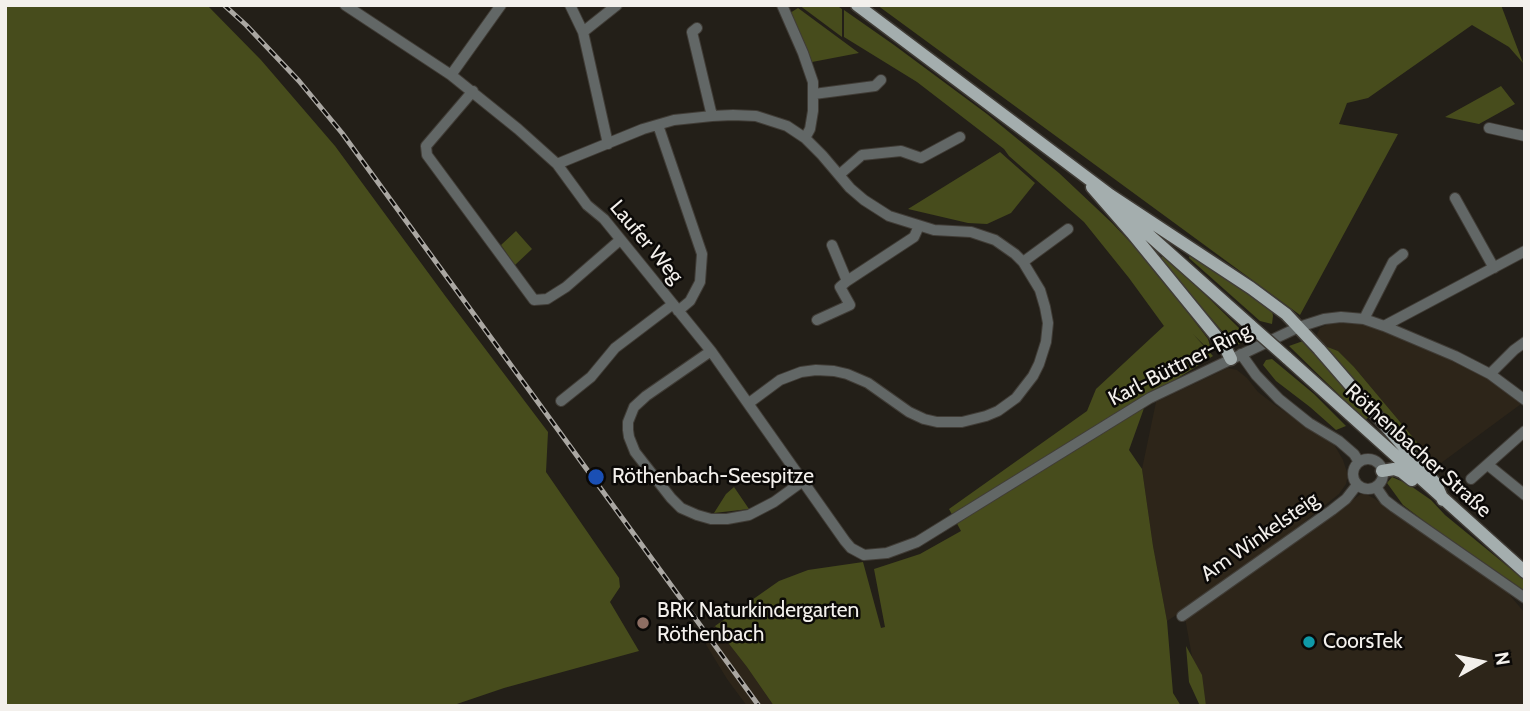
<!DOCTYPE html>
<html>
<head>
<meta charset="utf-8">
<style>
  body { margin:0 }
  #map { position:relative; width:1530px; height:711px; overflow:hidden; background:#231f18; font-family:Cabin,sans-serif }
  canvas { display:block }
  .frame { position:absolute; inset:0; border:7px solid #f3f0ec; pointer-events:none }
  .north { position:absolute; left:1446px; top:627px; width:70px; height:70px; -webkit-text-stroke:5px #0b0907; paint-order:stroke; rotate:81deg; font-size:19px; font-weight:700; line-height:28px; text-align:center; color:#f3f0ec }
  .north::after { content:''; display:block; margin:auto; width:24px; height:32px; background:#f3f0ec; clip-path:polygon(50% 0,100% 100%,50% 72%,0 100%) }
</style>
</head>
<body>
<div id="map">
<canvas width="1530" height="711"></canvas>
<div class="frame"></div>
<div class="north">N</div>
</div>
<script>
const context = document.querySelector('canvas').getContext('2d');
context.lineJoin = 'round';
function fillPath(path, color) {
  context.fillStyle = color;
  context.fill(path, 'evenodd');
}
function toPath(rows) {
  const path = new Path2D();
  for (const r of rows) {
    if (r.length === 3) {
      path.moveTo(r[0] + r[2], r[1]);
      path.arc(r[0], r[1], r[2], 0, 2 * Math.PI);
      continue;
    }
    path.moveTo(r[0], r[1]);
    for (let i = 2; i < r.length; i += 2) path.lineTo(r[i], r[i + 1]);
  }
  return path;
}
function strokePath(path, color, width, dash) {
  context.strokeStyle = color;
  context.lineWidth = width;
  context.lineCap = dash ? 'butt' : 'round';
  context.setLineDash(dash || []);
  context.stroke(path);
}
function label(font, color, halo, rows, align = 'center') {
  context.font = font + ' Cabin,sans-serif';
  context.lineWidth = 5;
  context.setLineDash([]);
  context.textBaseline = 'middle';
  context.strokeStyle = halo;
  context.fillStyle = color;
  for (const [text, x, y, turn = 0] of rows) {
    context.save();
    context.translate(x, y);
    context.rotate((+turn || 0) * Math.PI / 180);
    context.textAlign = isNaN(turn) ? turn : align;
    if (halo) context.strokeText(text, 0, 0);
    context.fillText(text, 0, 0);
    context.restore();
  }
}
fillPath(toPath([
  [1341,323,1363,324,1391,333,1443,354,1486,377,1521,404,1437,466,1354,367,1338,351,1317,343,1317,334,1320,328,1328,324],
  [1228,368,1237,370,1247,378,1258,392,1275,405,1335,446,1343,460,1348,475,1346,484,1339,494,1234,578,1167,621,1153,546,1142,469,1156,402],
  [1361,494,1366,494,1375,499,1507,592,1525,613,1525,706,1201,706,1185,618],
  [715,626,747,667,774,706,747,706,727,679,702,638]
]), '#2d2519');
fillPath(toPath([
  [5,5,207,5,261,60,335,146,446,297,548,432,546,472,619,578,620,587,610,602,639,651,504,688,451,706,5,706],
  [799,5,836,5,842,9,842,37],
  [877,5,1501,5,1523,63,1509,47,1472,25,1368,98,1347,103,1339,124,1398,134,1300,315],
  [798,8,859,53,812,62,790,13],
  [844,10,894,45,987,114,1059,173,1112,223,1134,246,1159,275,1208,339,1210,346,1208,349,1193,334,1213,356,1148,397,1129,450,1142,469,1153,546,1167,621,1173,693,1181,706,774,706,747,667,715,626,779,581,808,570,863,562,881,628,885,627,874,569,920,554,961,531,949,509,1087,411,1096,389,1165,325,1164,326,1129,278,1084,222,1009,156,1004,149,917,82,844,37],
  [1501,86,1515,104,1479,124,1445,117],
  [1000,152,1035,183,1011,213,987,224,968,223,908,209],
  [516,231,532,249,515,265,501,245],
  [1190,254,1272,310,1273,316,1272,324,1260,321,1189,258],
  [1165,255,1238,327,1249,338,1240,344,1234,345,1163,262,1161,257],
  [1303,341,1343,385,1369,417,1365,420,1289,346],
  [1317,343,1338,351,1354,367,1437,466,1428,473],
  [1272,359,1314,394,1346,426,1336,430,1310,407,1276,381,1263,365,1266,360],
  [1392,477,1408,484,1431,500,1445,515,1517,574,1525,580,1525,591,1432,527,1403,505,1387,483],
  [734,487,749,509,714,513,726,494],
  [1186,646,1202,675,1206,706,1200,706,1189,682]
]), '#474c1c');
const minor = toPath([
  [345,5,451,75,518,129,557,164,587,205,604,219,711,351,845,541,851,548,864,555,887,553,917,542,1150,398,1299,327,1324,319,1341,317,1364,319,1384,326,1455,356,1490,374,1525,400],
  [570,5,583,32,608,144],
  [782,5,803,53,813,82,813,111,810,129,805,138],
  [697,28,692,32,712,116],
  [583,32,617,5],
  [451,75,501,5],
  [473,91,426,146,427,155,534,300,547,299,566,287,620,240],
  [814,94,875,86,881,80],
  [658,125,702,254,700,282,690,301,678,311],
  [1489,128,1525,136],
  [557,164,643,129,674,120,712,116,733,115,756,116,787,126,805,138,822,155,850,188,864,200,889,216,934,230,971,232,995,240,1015,254,1023,262,1040,290,1045,307,1048,323,1046,342,1039,364,1033,376,1016,398,998,411,986,416,962,422,937,422,924,419,909,412,868,383,847,374,834,371,816,370,801,372,780,380,749,403],
  [839,175,862,155,901,151,921,158,960,137],
  [1455,198,1494,268],
  [832,245,847,281,914,237,919,226],
  [1023,262,1068,229],
  [1364,319,1393,262,1403,254],
  [817,320,850,305,840,287,847,281],
  [1384,326,1525,251],
  [711,351,646,396,634,407,628,422,628,430,629,437,635,452,671,498,681,508,697,515,711,519,727,519,749,515,774,502,803,481],
  [1241,354,1256,375,1279,399,1309,423,1339,441,1354,454,1359,462],
  [1490,374,1514,350,1525,342],
  [561,401,591,377,615,348,673,304],
  [1368,474,15],
  [1488,465,1525,495],
  [1471,479,1525,431],
  [1376,487,1385,500,1394,507,1525,598],
  [1182,616,1332,510,1346,499,1357,485]
]);
const major = toPath([
  [857,5,1110,195,1251,288,1286,314,1319,349,1436,484,1443,500],
  [1092,187,1132,233,1225,347,1231,359],
  [1122,211,1251,326],
  [1286,357,1525,572],
  [1382,471,1394,469,1402,472,1412,480]
]);
strokePath(minor, '#403c36', 12);
strokePath(major, '#403c36', 15);
strokePath(minor, '#626766', 10);
strokePath(major, '#a4aeae', 12);
const rail = toPath([
  [224,5,246,25,299,81,342,133,759,706]
]);
strokePath(rail, '#aaa7a2', 5);
strokePath(rail, '#0b0907', 2.5, [8]);
const majorBridge = toPath([
  [1251,326,1286,357]
]);
strokePath(majorBridge, '#403c36', 15, []);
strokePath(majorBridge, '#a4aeae', 12);
for (const [x, y, r, color] of [
  [596,477,9,"#1a4fb4"],
  [643,623,7,"#8d6e63"],
  [1309,642,7,"#0f9aa8"]
]) {
  const dot = new Path2D();
  dot.arc(x, y, r, 0, 2 * Math.PI);
  context.fillStyle = color;
  context.fill(dot);
  strokePath(dot, '#0b0907', 2.5);
}
label('21px', '#f3f0ec', '#0b0907', [
  ["Laufer Weg",646,242,50],
  ["Karl-Büttner-Ring",1180,365,-27],
  ["Röthenbacher Straße",1418,451,42],
  ["Am Winkelsteig",1260,537,-35]
]);
label('21px', '#f3f0ec', '#0b0907', [
  ["Röthenbach-Seespitze",612,477],
  ["BRK Naturkindergarten",657,611],
  ["Röthenbach",657,635],
  ["CoorsTek",1323,642]
], 'left');
</script>
</body>
</html>
